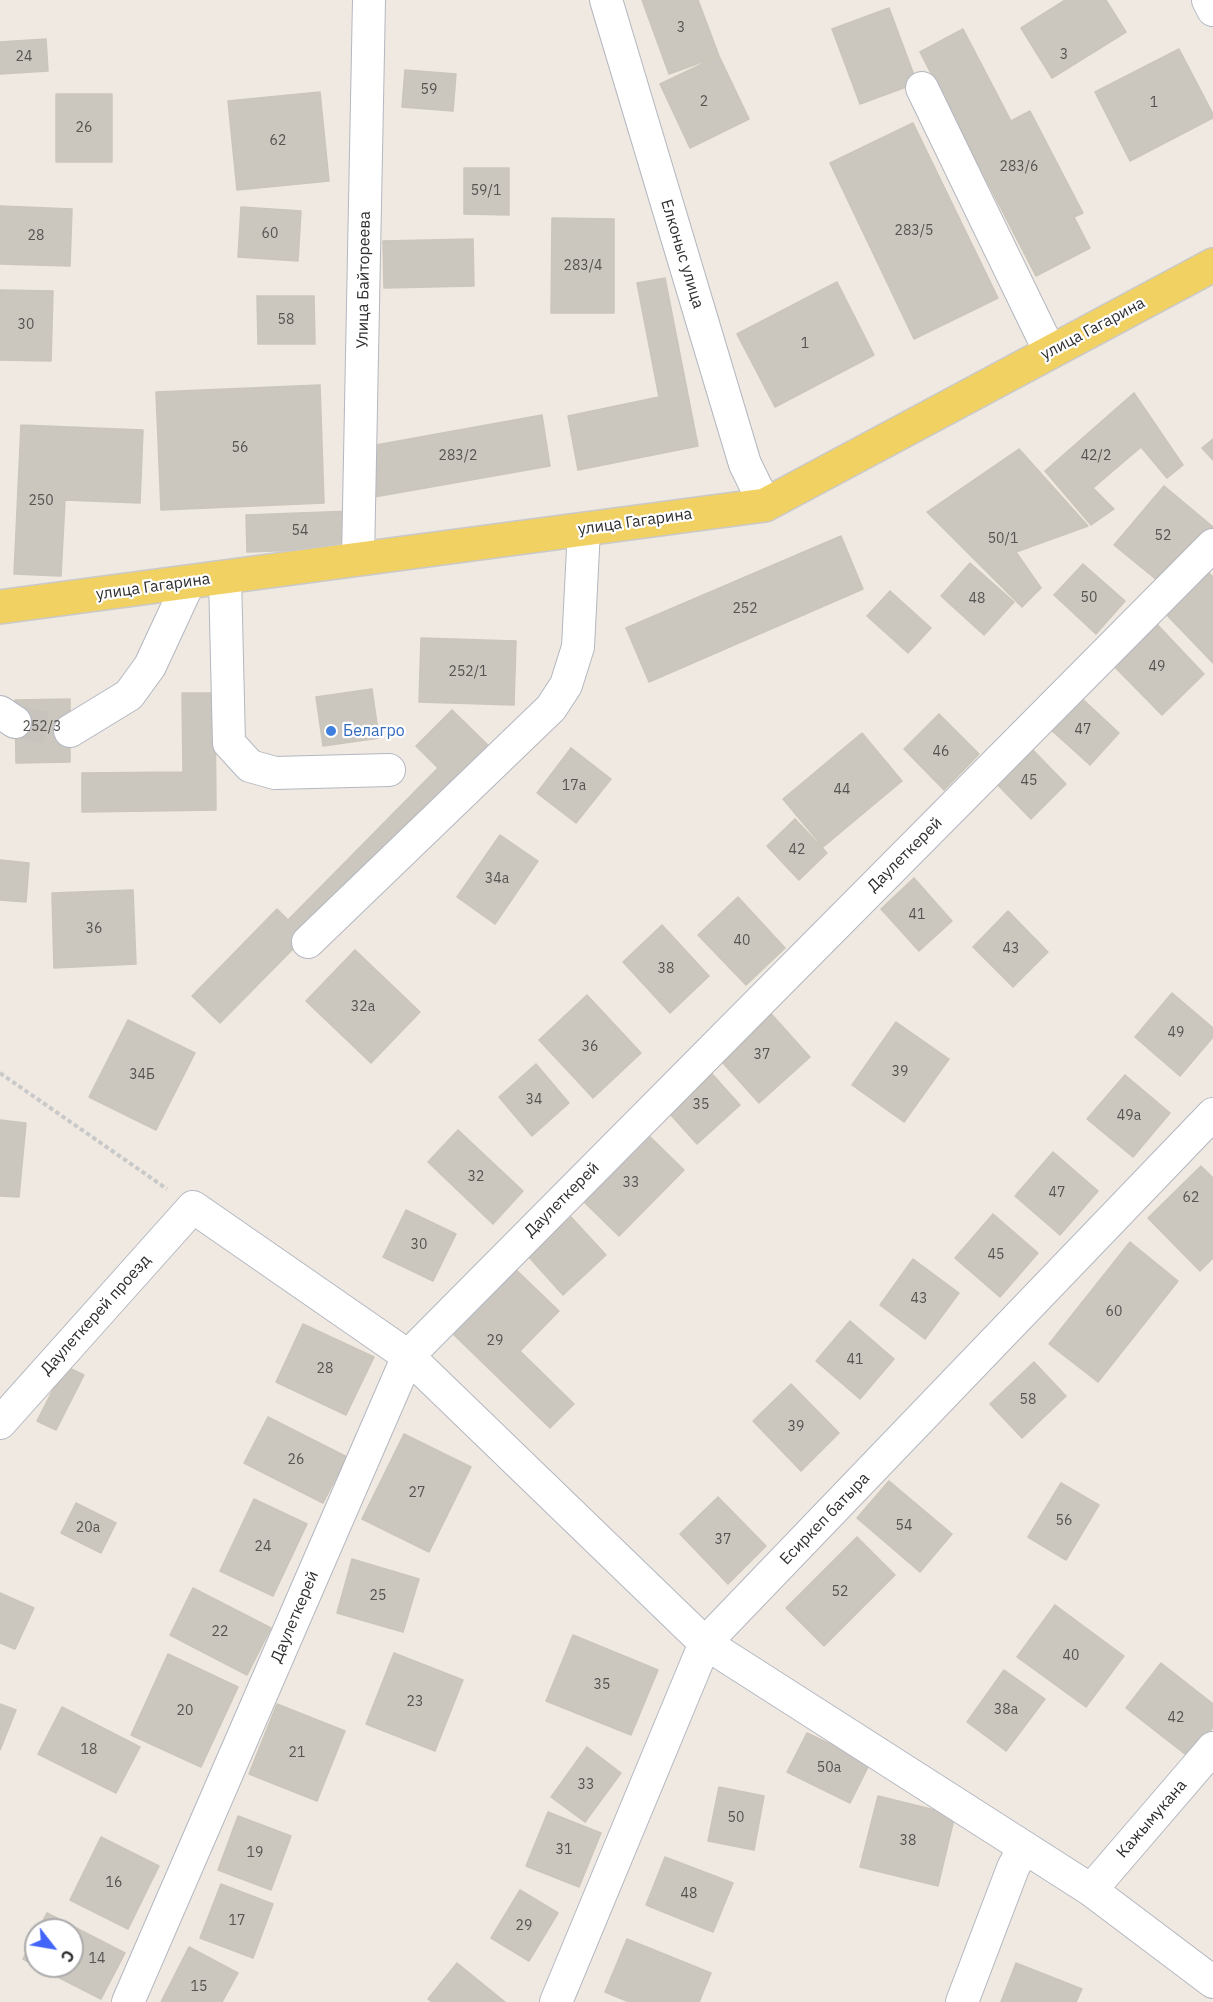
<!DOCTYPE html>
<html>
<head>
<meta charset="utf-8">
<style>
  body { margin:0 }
  #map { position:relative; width:1213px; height:2002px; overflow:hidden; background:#efe9e1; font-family:"IBM Plex Sans",sans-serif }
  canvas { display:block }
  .north { position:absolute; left:24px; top:1918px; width:60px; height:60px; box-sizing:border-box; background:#fff; border:2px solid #ababab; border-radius:50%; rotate:121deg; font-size:16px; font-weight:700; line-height:24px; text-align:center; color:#2e2e2e }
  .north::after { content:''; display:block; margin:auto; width:21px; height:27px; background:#4264fb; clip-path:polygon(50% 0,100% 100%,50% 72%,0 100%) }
</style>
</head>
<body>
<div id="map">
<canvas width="1213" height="2002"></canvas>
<div class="north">С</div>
</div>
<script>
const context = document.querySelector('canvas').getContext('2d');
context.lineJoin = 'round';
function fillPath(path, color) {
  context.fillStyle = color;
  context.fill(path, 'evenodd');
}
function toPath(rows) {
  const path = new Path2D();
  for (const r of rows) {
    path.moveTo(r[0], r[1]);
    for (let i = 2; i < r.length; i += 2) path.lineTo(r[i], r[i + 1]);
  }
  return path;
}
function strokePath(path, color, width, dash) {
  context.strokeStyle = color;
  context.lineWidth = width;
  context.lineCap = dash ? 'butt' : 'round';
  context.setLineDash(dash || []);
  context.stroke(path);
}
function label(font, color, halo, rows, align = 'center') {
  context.font = font + ' "IBM Plex Sans",sans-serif';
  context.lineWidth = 4.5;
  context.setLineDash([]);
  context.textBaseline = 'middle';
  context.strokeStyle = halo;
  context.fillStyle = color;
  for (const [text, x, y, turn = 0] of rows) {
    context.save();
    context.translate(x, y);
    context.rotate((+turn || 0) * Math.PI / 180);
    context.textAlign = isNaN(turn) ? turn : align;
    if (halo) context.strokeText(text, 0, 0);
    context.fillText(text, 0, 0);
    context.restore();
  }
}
const building = toPath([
  [642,0,698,0,719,56,669,74,642,0],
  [1065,0,1106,0,1126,32,1052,78,1021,28,1065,0],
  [889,8,917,83,860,104,832,29,889,8],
  [963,29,1011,121,1030,111,1083,213,1074,217,1090,248,1036,276,920,52,963,29],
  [46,39,48,71,0,74,0,42,46,39],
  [1179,49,1213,114,1213,118,1130,161,1095,92,1179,49],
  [719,56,749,119,690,148,660,84,719,56],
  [405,70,456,74,453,111,402,107,405,70],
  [320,92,329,181,237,190,228,101,320,92],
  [56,94,112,94,112,162,56,162,56,94],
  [913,123,998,298,914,339,830,163,913,123],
  [464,168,509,168,509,215,464,214,464,168],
  [0,206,72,209,70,266,0,264,0,206],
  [241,207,301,211,298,261,238,257,241,207],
  [552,218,614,219,614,313,551,313,552,218],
  [473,239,474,286,384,288,383,241,473,239],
  [665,278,698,446,578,470,568,416,659,397,637,283,665,278],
  [837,282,874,355,775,407,737,334,837,282],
  [0,290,53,291,51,361,0,360,0,290],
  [257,296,314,296,315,344,258,344,257,296],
  [320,385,324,503,161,510,156,392,320,385],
  [1134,393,1183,465,1167,478,1141,447,1093,488,1114,509,1091,525,1045,471,1134,393],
  [542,415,550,466,374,497,365,447,542,415],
  [21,425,143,430,140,503,65,500,61,576,14,574,21,425],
  [1213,439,1213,460,1202,448,1213,439],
  [1019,449,1088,526,1016,552,1041,588,1022,607,927,512,1019,449],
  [1164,486,1213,527,1163,585,1114,545,1164,486],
  [353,511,354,548,247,552,246,515,353,511],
  [841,536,863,589,649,682,626,628,841,536],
  [970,563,1014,602,984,635,941,596,970,563],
  [1083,564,1125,601,1096,634,1054,595,1083,564],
  [1206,570,1213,577,1213,663,1163,611,1206,570],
  [890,591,931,628,908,653,867,616,890,591],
  [1152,619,1204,674,1162,715,1109,661,1152,619],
  [421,638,516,641,514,705,419,702,421,638],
  [372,689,379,738,323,746,316,697,372,689],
  [182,693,215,693,216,810,82,812,82,773,183,772,182,693],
  [1077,694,1119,733,1090,765,1048,727,1077,694],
  [70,699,70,762,16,763,15,700,70,699],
  [452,710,491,748,220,1023,192,996,277,909,288,920,438,768,416,746,452,710],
  [939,714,979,754,944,790,904,749,939,714],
  [862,733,902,781,823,847,783,799,862,733],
  [1026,743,1066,784,1031,819,991,778,1026,743],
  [571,748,611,779,576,823,537,793,571,748],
  [795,819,827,853,799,880,767,846,795,819],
  [500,835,538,861,495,924,457,897,500,835],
  [0,860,29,863,26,902,0,900,0,860],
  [914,878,952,921,919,951,881,909,914,878],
  [133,890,136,964,54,968,52,893,133,890],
  [738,897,785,948,746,985,698,935,738,897],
  [1008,911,1048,952,1013,987,973,947,1008,911],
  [662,925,709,976,670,1013,623,962,662,925],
  [355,950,420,1012,371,1063,306,1001,355,950],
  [1172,993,1213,1028,1213,1037,1180,1076,1135,1037,1172,993],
  [587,995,641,1053,593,1098,539,1040,587,995],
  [765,1007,810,1057,759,1103,714,1053,765,1007],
  [128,1020,195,1053,156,1130,89,1097,128,1020],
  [896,1022,949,1059,904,1122,852,1085,896,1022],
  [536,1064,569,1103,532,1136,499,1097,536,1064],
  [704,1065,740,1105,697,1144,662,1105,704,1065],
  [1125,1075,1170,1113,1133,1157,1087,1119,1125,1075],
  [0,1120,26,1123,19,1197,0,1196,0,1120],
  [458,1130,523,1191,493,1224,428,1162,458,1130],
  [643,1130,684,1170,619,1236,578,1196,643,1130],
  [1053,1152,1098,1191,1060,1235,1015,1196,1053,1152],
  [1201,1166,1213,1178,1213,1258,1200,1271,1148,1218,1201,1166],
  [406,1210,456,1234,433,1281,383,1257,406,1210],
  [993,1214,1038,1253,1000,1297,955,1258,993,1214],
  [571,1217,606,1255,563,1295,528,1256,571,1217],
  [1130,1242,1178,1281,1098,1382,1049,1344,1130,1242],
  [913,1259,959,1293,925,1339,880,1305,913,1259],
  [511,1265,559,1311,520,1351,574,1404,550,1428,449,1330,511,1265],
  [850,1321,894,1359,860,1399,816,1361,850,1321],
  [303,1324,374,1357,346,1415,276,1382,303,1324],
  [1034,1362,1066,1396,1022,1438,990,1404,1034,1362],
  [65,1366,84,1375,56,1430,37,1421,65,1366],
  [791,1384,839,1433,801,1471,753,1421,791,1384],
  [268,1417,347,1457,323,1503,244,1463,268,1417],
  [404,1434,471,1467,429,1552,362,1519,404,1434],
  [889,1481,952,1534,920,1572,857,1518,889,1481],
  [1061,1483,1099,1505,1066,1560,1028,1537,1061,1483],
  [718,1497,766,1546,728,1584,680,1534,718,1497],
  [254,1499,307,1524,273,1596,220,1571,254,1499],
  [76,1503,116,1523,101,1553,61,1533,76,1503],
  [857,1537,895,1575,824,1646,786,1608,857,1537],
  [352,1559,419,1579,403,1632,337,1613,352,1559],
  [193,1588,271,1628,247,1675,170,1635,193,1588],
  [0,1593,34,1608,15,1649,0,1643,0,1593],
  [1055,1605,1124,1656,1086,1707,1017,1657,1055,1605],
  [573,1635,658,1670,631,1735,546,1701,573,1635],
  [394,1653,463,1680,435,1751,366,1724,394,1653],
  [168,1654,238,1687,201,1767,131,1735,168,1654],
  [1161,1663,1213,1704,1213,1727,1190,1758,1126,1708,1161,1663],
  [1004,1670,1045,1699,1006,1751,967,1722,1004,1670],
  [0,1704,16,1710,0,1750,0,1704],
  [277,1704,345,1731,317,1801,249,1774,277,1704],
  [62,1707,140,1747,116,1793,38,1754,62,1707],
  [807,1733,870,1763,850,1803,787,1772,807,1733],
  [587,1747,621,1773,585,1822,551,1797,587,1747],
  [719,1787,764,1796,754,1850,708,1841,719,1787],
  [878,1796,955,1815,938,1886,860,1867,878,1796],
  [548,1812,601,1833,579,1887,526,1866,548,1812],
  [238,1816,291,1836,271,1890,218,1870,238,1816],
  [101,1837,159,1866,128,1929,70,1900,101,1837],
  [665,1857,733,1883,713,1932,646,1905,665,1857],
  [221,1884,273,1904,253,1958,200,1938,221,1884],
  [520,1890,558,1913,529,1961,491,1938,520,1890],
  [47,1913,125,1953,101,1999,36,1966,72,1966,72,1930,38,1930,47,1913],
  [36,1934,36,1966,23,1959,36,1934],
  [627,1939,711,1973,699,2002,629,2002,605,1992,627,1939],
  [189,1947,238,1973,222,2002,161,2002,189,1947],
  [457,1963,505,2002,432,2002,428,1999,457,1963],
  [1016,1963,1082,1989,1076,2002,1001,2002,1016,1963]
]);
fillPath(building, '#cbc7bf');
strokePath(building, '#cbc5ba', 1.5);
strokePath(toPath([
  [15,722,70,731]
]), '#c8c4bd', 32, [32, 16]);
const minor = toPath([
  [606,0,745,464,765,505],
  [1208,0,1213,10],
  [922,88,1050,352],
  [358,559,369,0],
  [225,577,229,743,250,766,275,773,389,770],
  [0,712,15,722],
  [70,731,129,695,150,666,189,582],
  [308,942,551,708,566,685,578,647,584,529],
  [0,1423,193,1207,408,1356,705,1643,1091,1890,1213,1982],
  [1091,1890,1213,1748],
  [128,2002,408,1356,1213,545],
  [556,2002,705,1643,1213,1114],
  [962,2002,1013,1868,1024,1847]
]);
const major = toPath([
  [0,607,765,505,1213,265]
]);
strokePath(minor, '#b4b7c1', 34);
strokePath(major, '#c9c9c9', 36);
strokePath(toPath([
  [0,1073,167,1189]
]), '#c9c9c9', 4, [4.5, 3]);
strokePath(minor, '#fff', 32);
strokePath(major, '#f2d163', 33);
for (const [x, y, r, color] of [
  [331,731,6,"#3f7fe0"]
]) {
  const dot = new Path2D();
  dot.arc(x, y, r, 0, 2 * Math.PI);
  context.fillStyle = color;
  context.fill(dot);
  strokePath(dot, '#fff', 2);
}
label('14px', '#555452', null, [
  ["3",681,28],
  ["3",1064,55],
  ["24",24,57],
  ["59",429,90],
  ["2",704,102],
  ["1",1154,103],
  ["26",84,128],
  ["62",278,141],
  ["283/6",1019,167],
  ["59/1",486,191],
  ["283/5",914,231],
  ["60",270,234],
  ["28",36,236],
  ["283/4",583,266],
  ["58",286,320],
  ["30",26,325],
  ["1",805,344],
  ["56",240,448],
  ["283/2",458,456],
  ["42/2",1096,456],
  ["250",41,501],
  ["54",300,531],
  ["52",1163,536],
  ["50/1",1003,539],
  ["50",1089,598],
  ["48",977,599],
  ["252",745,609],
  ["49",1157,667],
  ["252/1",468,672],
  ["252/3",42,727],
  ["47",1083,730],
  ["46",941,752],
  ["45",1029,781],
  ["17а",574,786],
  ["44",842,790],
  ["42",797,850],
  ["34а",497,879],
  ["41",917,915],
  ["36",94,929],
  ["40",742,941],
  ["43",1011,949],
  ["38",666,969],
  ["32а",363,1007],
  ["49",1176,1033],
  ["36",590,1047],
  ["37",762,1055],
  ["39",900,1072],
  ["34Б",142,1075],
  ["34",534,1100],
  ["35",701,1105],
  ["49а",1129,1116],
  ["32",476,1177],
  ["33",631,1183],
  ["47",1057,1193],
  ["62",1191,1198],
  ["30",419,1245],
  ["45",996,1255],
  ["43",919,1299],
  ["60",1114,1312],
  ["29",495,1341],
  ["41",855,1360],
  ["28",325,1369],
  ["58",1028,1400],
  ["39",796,1427],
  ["26",296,1460],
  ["27",417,1493],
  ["56",1064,1521],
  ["54",904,1526],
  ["20а",88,1528],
  ["37",723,1540],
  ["24",263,1547],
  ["52",840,1592],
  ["25",378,1596],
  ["22",220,1632],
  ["40",1071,1656],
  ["35",602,1685],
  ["23",415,1702],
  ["38а",1006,1710],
  ["20",185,1711],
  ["42",1176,1718],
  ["18",89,1750],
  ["21",297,1753],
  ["50а",829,1768],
  ["33",586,1785],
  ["50",736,1818],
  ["38",908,1841],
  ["31",564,1850],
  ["19",255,1853],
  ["16",114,1883],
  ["48",689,1894],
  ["17",237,1921],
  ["29",524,1926],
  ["14",97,1959],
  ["15",199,1987]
]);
label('16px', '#2e2e2e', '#fff', [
  ["Елконыс улица",682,254,73],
  ["Улица Байтореева",364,280,-89],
  ["улица Гагарина",1093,329,-28],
  ["улица Гагарина",635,522,-8],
  ["улица Гагарина",153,587,-8],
  ["Даулеткерей",905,855,-45],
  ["Даулеткерей",562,1200,-45],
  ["Даулеткерей проезд",96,1315,-48],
  ["Есиркеп батыра",825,1519,-46],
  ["Даулеткерей",295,1617,-67],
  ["Кажымукана",1152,1819,-49]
]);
label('16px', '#366cbe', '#fff', [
  ["Белагро",343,731]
], 'left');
</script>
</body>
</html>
